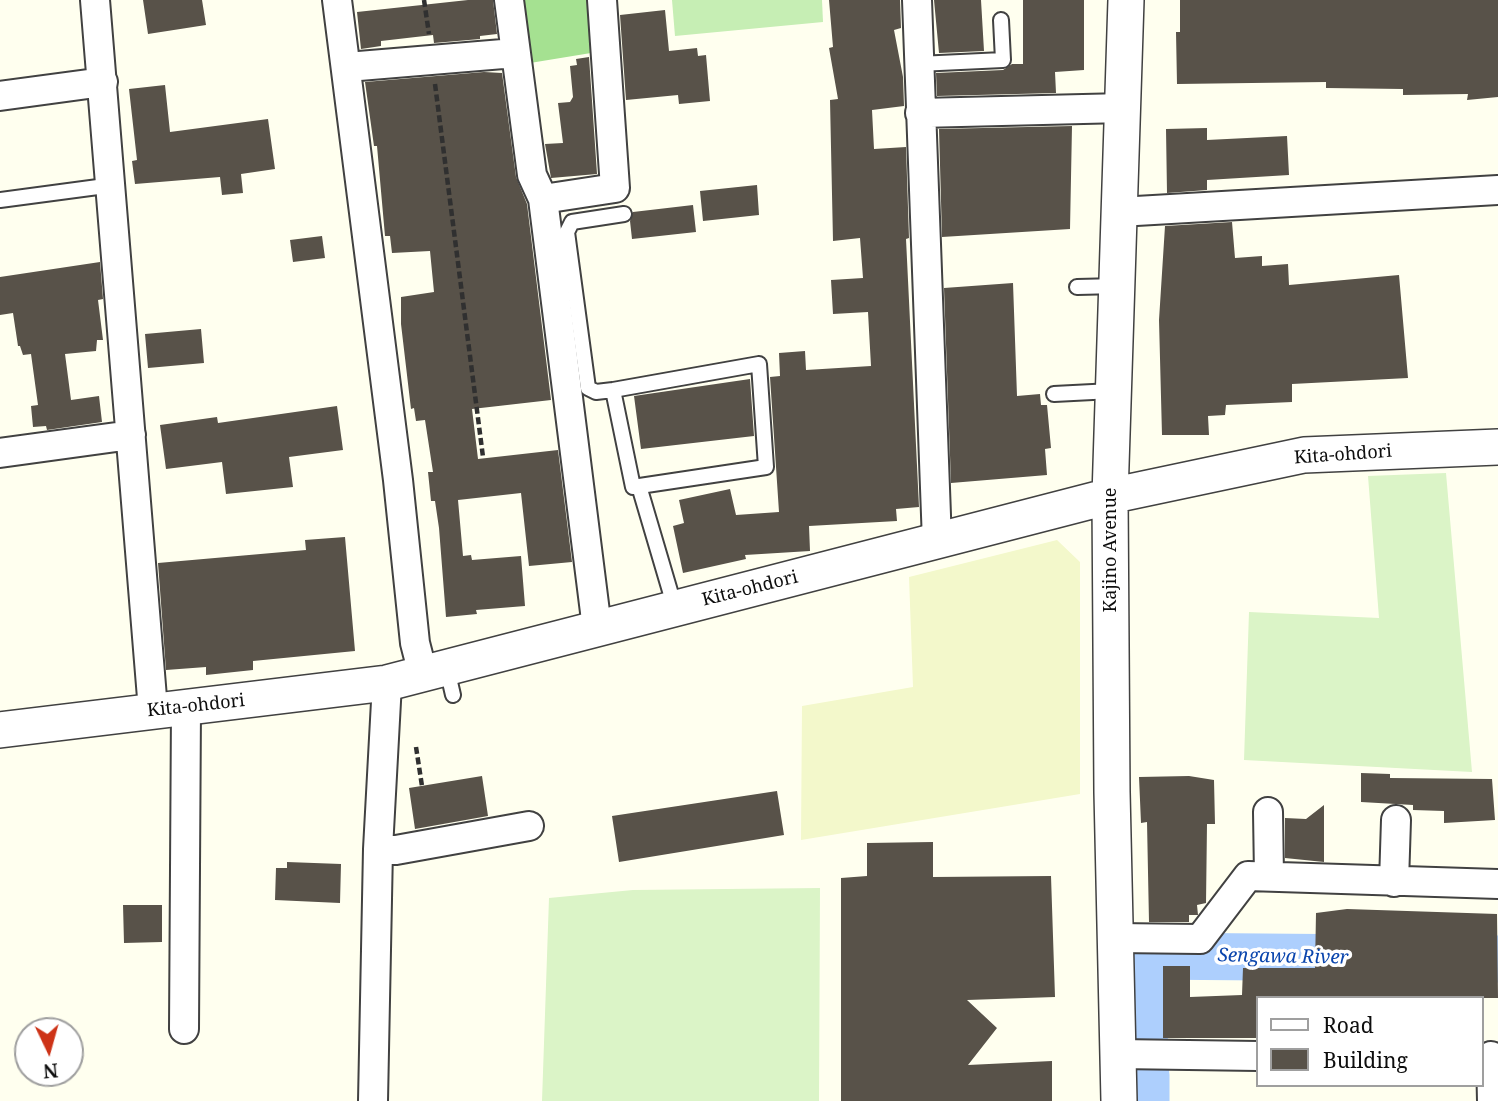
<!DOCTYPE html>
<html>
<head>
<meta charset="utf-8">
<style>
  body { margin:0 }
  #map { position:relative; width:1498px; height:1101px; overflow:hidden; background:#ffffef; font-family:"Noto Serif",serif }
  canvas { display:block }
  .legend { position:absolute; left:1256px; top:996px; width:228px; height:91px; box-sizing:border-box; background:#fff; border:2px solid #9f9f9f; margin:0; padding:9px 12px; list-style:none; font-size:21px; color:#0e0e0e }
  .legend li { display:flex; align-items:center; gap:14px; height:35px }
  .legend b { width:35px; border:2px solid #9f9f9f }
  .north { position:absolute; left:14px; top:1017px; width:70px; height:70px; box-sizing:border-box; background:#fff; border:2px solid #9f9f9f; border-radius:50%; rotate:175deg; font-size:19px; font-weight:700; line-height:28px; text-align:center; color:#0e0e0e }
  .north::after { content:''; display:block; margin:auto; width:24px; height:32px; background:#cd3317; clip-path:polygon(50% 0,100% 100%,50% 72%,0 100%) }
</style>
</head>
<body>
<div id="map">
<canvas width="1498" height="1101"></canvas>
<ul class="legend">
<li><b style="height:9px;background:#fff"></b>Road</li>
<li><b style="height:19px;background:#585249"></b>Building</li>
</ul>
<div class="north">N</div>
</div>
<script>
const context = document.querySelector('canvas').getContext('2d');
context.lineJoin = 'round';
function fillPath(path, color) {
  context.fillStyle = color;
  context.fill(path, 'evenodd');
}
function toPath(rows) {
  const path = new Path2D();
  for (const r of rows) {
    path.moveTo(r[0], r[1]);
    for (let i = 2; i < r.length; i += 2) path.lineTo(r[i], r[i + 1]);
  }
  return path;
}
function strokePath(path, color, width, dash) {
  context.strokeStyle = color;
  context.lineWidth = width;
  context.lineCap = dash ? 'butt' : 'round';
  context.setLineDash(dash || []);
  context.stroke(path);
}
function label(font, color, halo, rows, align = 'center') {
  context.font = font + ' "Noto Serif",serif';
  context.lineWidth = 7;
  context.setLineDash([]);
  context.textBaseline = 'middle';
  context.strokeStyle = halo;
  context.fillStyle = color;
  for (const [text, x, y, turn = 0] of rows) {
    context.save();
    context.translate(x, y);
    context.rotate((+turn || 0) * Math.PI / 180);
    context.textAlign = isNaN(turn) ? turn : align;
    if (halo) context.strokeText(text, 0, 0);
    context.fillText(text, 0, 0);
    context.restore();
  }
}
fillPath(toPath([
  [1057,540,1080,562,1080,794,801,840,802,706,913,687,909,577]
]), '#f3f8cb');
fillPath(toPath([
  [672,0,822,0,823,22,675,36]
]), '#c6eeb4');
fillPath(toPath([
  [522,0,587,0,591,53,530,63]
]), '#a5e191');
fillPath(toPath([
  [1446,473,1472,772,1244,760,1249,612,1379,618,1368,476],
  [820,888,819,1101,542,1101,549,898,633,890]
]), '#dbf4c7');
strokePath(toPath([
  [1145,1033,1145,956,1498,959],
  [1146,1075,1146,1101]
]), '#adcffd', 47);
fillPath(toPath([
  [143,0,202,0,206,25,148,34],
  [468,0,493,0,497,34,480,36,480,39,434,43,433,35,381,41,381,46,361,49,357,12],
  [829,0,900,0,901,28,894,30,903,77,904,106,872,110,874,149,906,147,909,238,906,239,919,507,896,509,897,521,809,526,810,551,745,555,746,559,683,573,673,526,684,523,679,500,730,489,736,515,779,512,770,377,780,376,779,353,805,351,806,370,871,366,868,312,833,314,831,280,863,278,860,238,833,241,830,100,838,99,829,48,833,47],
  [934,0,981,0,984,51,939,53],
  [1023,0,1084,0,1084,70,1055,72,1056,93,937,96,936,73,1003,70,1012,64,1023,64],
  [1180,0,1498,0,1498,97,1467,100,1468,94,1403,95,1403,89,1326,88,1326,82,1177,84,1176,32,1180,32],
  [665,10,669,51,697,48,698,56,706,55,710,101,679,104,678,95,626,100,620,15],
  [589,57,597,174,551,178,545,144,563,143,558,103,570,102,573,97,570,66,577,65,576,59],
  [484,72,502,73,516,177,527,204,551,400,472,409,478,459,558,450,572,562,529,566,521,493,458,500,463,556,471,555,472,560,521,556,525,606,476,610,477,614,446,617,439,528,435,501,431,501,428,472,433,472,425,420,416,421,414,408,411,409,401,324,401,297,434,292,430,251,392,253,390,236,385,236,377,146,374,146,365,82],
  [165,85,170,132,268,119,275,169,241,174,243,193,222,195,220,177,135,184,132,161,137,160,129,89],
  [1072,126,1070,229,942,237,939,129],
  [1207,128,1207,140,1287,136,1289,175,1207,180,1207,190,1167,193,1166,129],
  [757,185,759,215,703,221,700,191],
  [693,205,696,232,632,239,630,221,633,212],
  [1232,222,1235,258,1262,256,1262,266,1288,264,1289,285,1399,275,1408,378,1292,384,1292,402,1226,405,1225,415,1208,416,1209,435,1162,435,1159,320,1165,226],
  [322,236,325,258,293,262,290,240],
  [100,262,103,299,98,300,103,340,97,340,96,351,65,354,71,400,99,396,102,422,47,430,46,426,33,427,31,406,38,405,31,354,23,355,20,346,18,346,13,313,0,315,0,277],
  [1013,283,1017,396,1040,394,1041,405,1047,405,1051,448,1045,449,1047,475,951,483,944,288],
  [201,329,204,363,148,368,145,334],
  [750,379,754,436,641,449,634,396],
  [337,406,343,450,289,457,293,487,226,494,222,462,166,469,160,425,217,417,218,423],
  [345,537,355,651,253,661,253,670,206,675,206,667,166,670,158,563,306,550,305,540],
  [1361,773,1390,774,1390,778,1492,779,1495,820,1444,823,1444,811,1413,810,1413,805,1361,802],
  [482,776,488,816,415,829,409,788],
  [1189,776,1214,780,1215,824,1207,824,1206,903,1197,905,1198,915,1189,915,1189,922,1149,922,1147,822,1141,823,1139,777],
  [777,791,784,835,619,862,612,816],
  [1324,805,1324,862,1285,858,1285,818,1306,819],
  [933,842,933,877,1051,876,1055,997,967,1000,997,1028,968,1065,1052,1061,1052,1101,841,1101,841,878,867,876,867,843],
  [287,862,341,864,340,903,275,900,276,868,287,868],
  [123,905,162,905,162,942,124,943],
  [1347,909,1497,914,1498,998,1258,998,1258,1038,1163,1038,1163,966,1190,966,1190,997,1242,995,1243,968,1315,968,1316,913]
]), '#585249');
const service = toPath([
  [918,64,1003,60,1001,20],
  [0,200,113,185],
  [1077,287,1118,286],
  [613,390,633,487,766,467,759,364,613,390,596,392,588,388,567,232,572,222,624,214],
  [1054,394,1112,391],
  [639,486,675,608],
  [447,669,453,695]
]);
const minor = toPath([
  [95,0,153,710],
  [337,0,398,480,415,643,423,674],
  [509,0,532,175,543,199,597,628],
  [917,0,937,542],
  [347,67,515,53],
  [0,96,103,82],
  [920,113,1124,108],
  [543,199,615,188,602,0],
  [1119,212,1498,190],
  [0,453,131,435],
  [1268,812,1269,876],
  [378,849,396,850,529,826],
  [1394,882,1396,820],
  [1116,938,1200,939,1248,876,1498,884],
  [184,1029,186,708],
  [1118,1054,1258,1056],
  [1491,1056,1492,1101],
  [373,1101,378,849,387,683]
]);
const tertiary = toPath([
  [0,730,387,683,1110,496,1304,455,1498,447],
  [1119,1101,1112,792,1110,496,1126,0]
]);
strokePath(service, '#414141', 18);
strokePath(minor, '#414141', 32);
strokePath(tertiary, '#414141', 38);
strokePath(toPath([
  [424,0,429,34],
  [435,84,483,457],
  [416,747,422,786]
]), '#303030', 4.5, [7, 3.5]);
strokePath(service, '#fff', 14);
strokePath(minor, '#fff', 28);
strokePath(tertiary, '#fff', 35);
label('18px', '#0e0e0e', '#fff', [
  ["Kita-ohdori",1343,455,-4],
  ["Kajino Avenue",1111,550,-90],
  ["Kita-ohdori",750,589,-14],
  ["Kita-ohdori",196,706,-6]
]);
label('italic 19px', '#0a45ad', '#fff', [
  ["Sengawa River",1283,957,1]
]);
</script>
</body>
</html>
